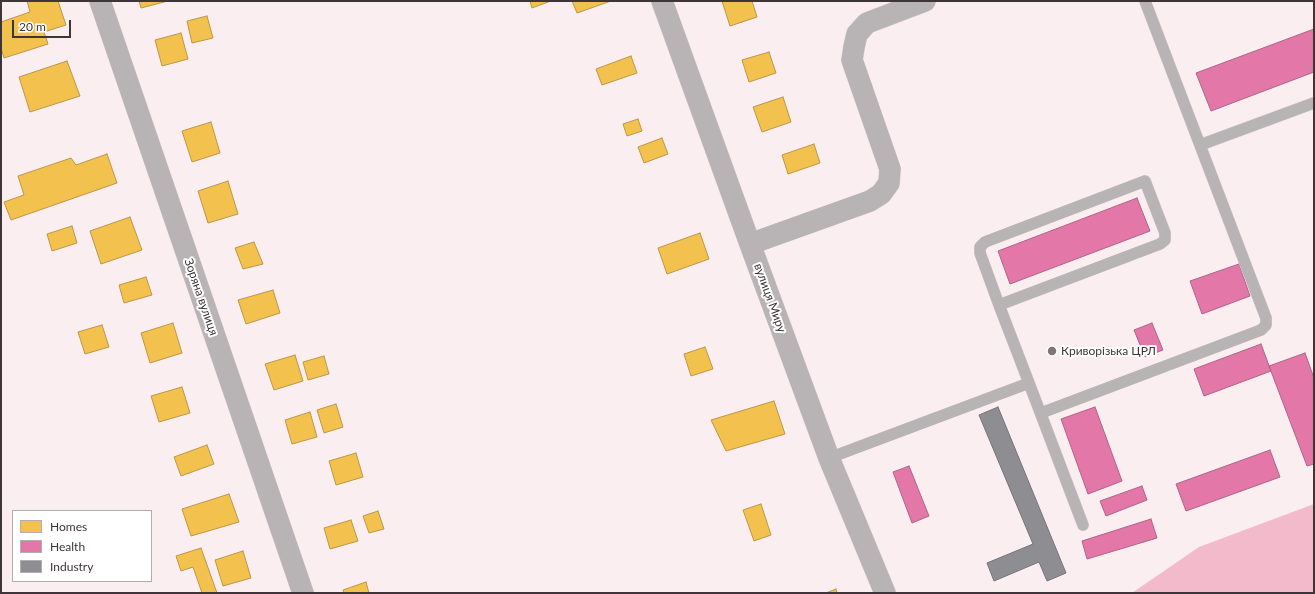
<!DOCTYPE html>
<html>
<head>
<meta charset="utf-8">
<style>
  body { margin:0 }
  #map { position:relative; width:1315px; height:594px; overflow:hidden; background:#faeef1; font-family:Lato,sans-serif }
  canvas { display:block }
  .frame { position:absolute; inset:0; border:2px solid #3d3537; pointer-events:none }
  .legend { position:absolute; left:12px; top:510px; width:140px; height:72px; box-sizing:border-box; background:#fff; border:1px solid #b1aeaf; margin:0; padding:5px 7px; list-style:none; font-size:12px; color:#3d3537 }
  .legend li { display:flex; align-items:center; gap:8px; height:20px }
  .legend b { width:20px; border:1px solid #b1aeaf }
  .scale { position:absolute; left:12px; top:20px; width:59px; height:18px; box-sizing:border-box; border:2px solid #3d3537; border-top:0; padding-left:5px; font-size:12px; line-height:14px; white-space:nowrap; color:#3d3537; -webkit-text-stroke:3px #fff; paint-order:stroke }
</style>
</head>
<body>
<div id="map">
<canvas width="1315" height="594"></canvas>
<div class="frame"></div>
<ul class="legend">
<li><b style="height:11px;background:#f2c14e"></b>Homes</li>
<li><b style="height:11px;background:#e377a8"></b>Health</li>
<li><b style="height:11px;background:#8d8d92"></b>Industry</li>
</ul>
<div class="scale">20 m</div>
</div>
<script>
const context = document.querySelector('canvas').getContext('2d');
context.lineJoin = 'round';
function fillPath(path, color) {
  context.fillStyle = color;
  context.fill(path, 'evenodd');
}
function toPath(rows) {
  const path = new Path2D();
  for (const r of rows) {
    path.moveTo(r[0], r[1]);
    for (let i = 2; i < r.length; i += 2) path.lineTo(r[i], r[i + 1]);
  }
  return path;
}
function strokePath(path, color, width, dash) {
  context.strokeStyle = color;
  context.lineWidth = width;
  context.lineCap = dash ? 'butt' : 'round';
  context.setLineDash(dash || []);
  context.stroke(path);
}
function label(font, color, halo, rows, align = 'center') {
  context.font = font + ' Lato,sans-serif';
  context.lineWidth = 4;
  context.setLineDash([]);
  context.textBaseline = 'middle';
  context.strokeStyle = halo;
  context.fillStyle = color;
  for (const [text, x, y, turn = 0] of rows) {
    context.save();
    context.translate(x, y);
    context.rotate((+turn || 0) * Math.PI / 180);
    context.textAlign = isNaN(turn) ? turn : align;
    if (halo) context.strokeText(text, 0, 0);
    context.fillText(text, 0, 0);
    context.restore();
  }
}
fillPath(toPath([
  [1314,504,1314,593,1132,593,1199,547]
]), '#f2baca');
const homes = toPath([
  [27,1,58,1,66,25,44,32,48,44,4,58,1,48,1,22,30,12,27,1],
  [139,1,168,1,141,8,139,1],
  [530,1,551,1,532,8,530,1],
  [572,1,611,1,577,13,572,1],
  [722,1,752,1,757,17,730,26,722,1],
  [207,16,213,38,192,43,187,21,207,16],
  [181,33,188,59,162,66,155,40,181,33],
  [769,52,776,73,749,82,742,60,769,52],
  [631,56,637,73,602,85,596,69,631,56],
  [67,61,80,96,30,112,19,77,67,61],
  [783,97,791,122,762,132,753,107,783,97],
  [638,119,642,131,627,136,623,124,638,119],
  [211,122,220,153,192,162,182,131,211,122],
  [662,138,668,154,644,163,638,147,662,138],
  [814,144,820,163,788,174,782,155,814,144],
  [107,154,117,183,11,220,4,202,24,195,18,176,71,158,76,165,107,154],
  [228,181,238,214,208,223,198,191,228,181],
  [130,217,142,250,101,264,90,231,130,217],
  [72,226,77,243,52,251,47,234,72,226],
  [700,233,709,259,667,274,658,248,700,233],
  [254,242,263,264,243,269,235,248,254,242],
  [146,277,152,295,124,303,119,285,146,277],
  [273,290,280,313,246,324,238,300,273,290],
  [173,323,182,353,150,363,141,333,173,323],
  [102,325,109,347,85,354,78,332,102,325],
  [705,347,713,369,691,376,684,354,705,347],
  [295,355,303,381,274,390,265,364,295,355],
  [324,356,329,374,308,380,303,362,324,356],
  [182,387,190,413,159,422,151,396,182,387],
  [774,401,785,434,726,451,711,420,774,401],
  [336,404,343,427,324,433,317,410,336,404],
  [310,412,317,437,292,444,285,420,310,412],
  [207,445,214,464,181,476,174,457,207,445],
  [356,453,363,477,336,485,329,461,356,453],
  [229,494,239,522,191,536,182,509,229,494],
  [761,504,771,535,754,541,743,510,761,504],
  [378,511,384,529,369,533,363,516,378,511],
  [351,520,358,541,330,549,324,528,351,520],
  [201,548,217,593,202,593,193,567,181,571,176,556,201,548],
  [243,551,251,578,223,586,215,560,243,551],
  [366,582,369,593,344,593,343,590,366,582],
  [836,589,837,593,826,593,836,589]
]);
fillPath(homes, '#f2c14e');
strokePath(homes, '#bc9747', 1);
const health = toPath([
  [1314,29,1314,72,1211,111,1196,73,1314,29],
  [1137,198,1150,231,1010,284,998,251,1137,198],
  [1239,264,1250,296,1202,314,1190,281,1239,264],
  [1152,323,1163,350,1145,357,1134,330,1152,323],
  [1261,344,1271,371,1204,396,1194,369,1261,344],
  [1305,353,1314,378,1314,464,1307,466,1269,366,1305,353],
  [1095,407,1122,481,1088,494,1061,419,1095,407],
  [1270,450,1280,477,1186,511,1176,484,1270,450],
  [909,466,929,516,912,523,893,472,909,466],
  [1142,486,1147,500,1106,516,1100,501,1142,486],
  [1151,519,1157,538,1087,559,1082,541,1151,519]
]);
fillPath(health, '#e377a8');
strokePath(health, '#b16386', 1);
const industry = toPath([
  [998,407,1066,573,1047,581,1039,562,994,581,987,563,1033,544,979,415,998,407]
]);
fillPath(industry, '#8d8d92');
strokePath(industry, '#757377', 1);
const lane = toPath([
  [1200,145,1314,103],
  [999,305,1160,244,1165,240,1165,233,1145,181,985,242,980,247,980,253,999,305,1029,383,1083,525],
  [1041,413,1261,330,1266,325,1266,318,1145,1],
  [829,458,1029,383]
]);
const street = toPath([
  [100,1,303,593],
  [662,1,750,244,829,458,885,593],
  [750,244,870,201,881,194,889,183,890,169,852,60,854,47,857,34,867,23,925,1]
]);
strokePath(lane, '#d3cacd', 12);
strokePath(street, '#d3cacd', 22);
strokePath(lane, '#b8b3b5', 11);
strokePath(street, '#b8b3b5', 21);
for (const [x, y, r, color] of [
  [1052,351,5,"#7f7678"]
]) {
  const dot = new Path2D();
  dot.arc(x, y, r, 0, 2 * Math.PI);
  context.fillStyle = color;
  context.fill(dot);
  strokePath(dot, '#fff', 1.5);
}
label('12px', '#3d3537', '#fff', [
  ["Зоряна вулиця",201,297,71],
  ["вулиця Миру",770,298,70]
]);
label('12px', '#3d3537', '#fff', [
  ["Криворізька ЦРЛ",1061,351]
], 'left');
</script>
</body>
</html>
